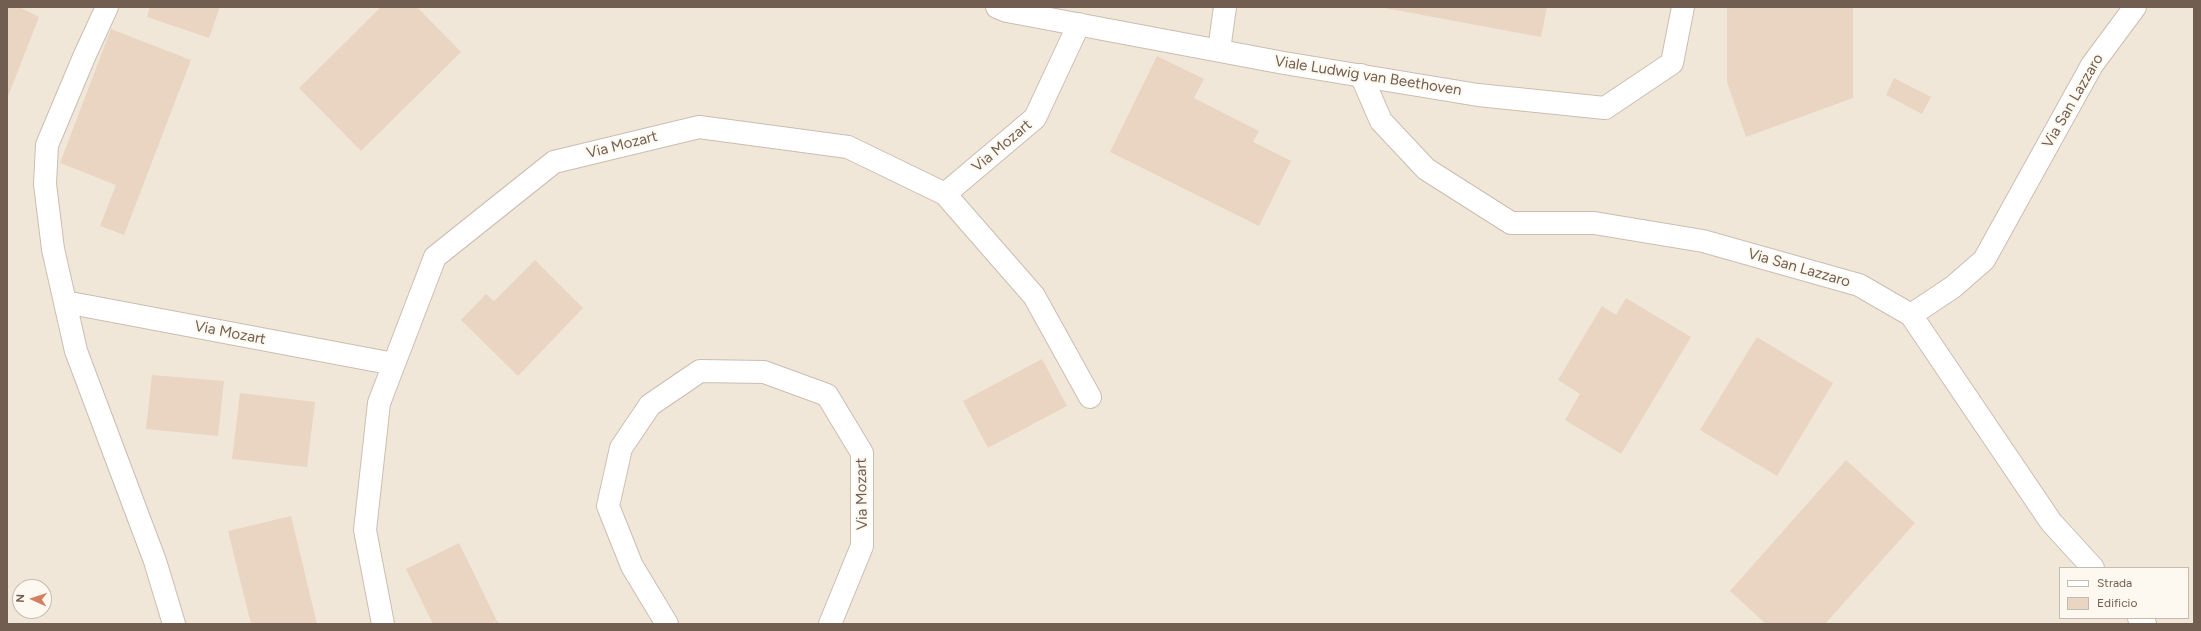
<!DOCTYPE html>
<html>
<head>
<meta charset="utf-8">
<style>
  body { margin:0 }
  #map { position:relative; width:2201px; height:631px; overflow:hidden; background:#faf5ea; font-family:Figtree,sans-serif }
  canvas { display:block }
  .frame { position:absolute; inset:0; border:8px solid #725e50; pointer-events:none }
  .legend { position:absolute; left:2059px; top:567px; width:130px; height:52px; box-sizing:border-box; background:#fdf9f0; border:1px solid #c5bbb0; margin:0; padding:5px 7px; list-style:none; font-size:12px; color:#725e50 }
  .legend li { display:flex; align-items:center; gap:8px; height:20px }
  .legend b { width:20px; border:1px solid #c5bbb0 }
  .north { position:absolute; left:12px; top:579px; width:40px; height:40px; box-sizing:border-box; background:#fdf9f0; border:1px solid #c5bbb0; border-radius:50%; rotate:273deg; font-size:11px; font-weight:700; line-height:16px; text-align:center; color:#725e50 }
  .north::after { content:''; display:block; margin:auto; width:14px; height:18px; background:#d47f5f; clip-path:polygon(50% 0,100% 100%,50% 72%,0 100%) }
</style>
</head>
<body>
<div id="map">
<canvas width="2201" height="631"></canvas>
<div class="frame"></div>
<ul class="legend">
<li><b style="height:5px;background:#fff"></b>Strada</li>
<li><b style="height:11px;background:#ead5c3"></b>Edificio</li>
</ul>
<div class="north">N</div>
</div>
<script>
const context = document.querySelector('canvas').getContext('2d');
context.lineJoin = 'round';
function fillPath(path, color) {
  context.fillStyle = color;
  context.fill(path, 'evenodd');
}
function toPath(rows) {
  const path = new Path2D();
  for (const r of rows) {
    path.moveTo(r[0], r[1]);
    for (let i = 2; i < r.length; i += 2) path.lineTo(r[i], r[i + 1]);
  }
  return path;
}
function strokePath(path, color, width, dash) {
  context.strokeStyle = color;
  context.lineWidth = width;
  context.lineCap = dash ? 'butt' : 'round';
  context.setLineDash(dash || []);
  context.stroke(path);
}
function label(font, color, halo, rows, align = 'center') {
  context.font = font + ' Figtree,sans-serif';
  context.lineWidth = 4;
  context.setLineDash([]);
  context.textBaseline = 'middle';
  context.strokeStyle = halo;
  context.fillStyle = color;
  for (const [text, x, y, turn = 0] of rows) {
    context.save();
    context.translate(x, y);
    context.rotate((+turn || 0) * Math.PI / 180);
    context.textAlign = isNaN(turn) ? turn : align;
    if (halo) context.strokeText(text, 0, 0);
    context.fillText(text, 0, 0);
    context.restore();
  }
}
fillPath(toPath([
  [7,7,2194,7,2194,624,7,624],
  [2060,568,2188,568,2188,618,2060,618],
  [20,587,44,587,44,611,20,611]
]), '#f1e7d9');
fillPath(toPath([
  [7,7,19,7,39,17,7,99],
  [150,7,220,7,209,38,147,17],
  [381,7,417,7,461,52,361,151,299,88],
  [1379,7,1547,7,1541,37],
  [1727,7,1853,7,1853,98,1746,137,1727,82],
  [111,29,191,60,124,235,100,226,116,185,60,163],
  [1157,56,1204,79,1194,98,1259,131,1253,142,1291,161,1259,226,1110,152],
  [1894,78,1931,97,1922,114,1886,95],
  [535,260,583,308,518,376,461,320,486,294,494,301],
  [1626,298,1691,337,1621,454,1565,420,1580,394,1558,380,1602,306,1616,315],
  [1757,337,1833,383,1777,476,1700,430],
  [1042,359,1067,406,988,448,963,401],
  [152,375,224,381,218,436,146,429],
  [240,393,315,402,307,467,232,459],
  [1846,460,1915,523,1825,624,1766,624,1730,591],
  [291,516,317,624,251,624,228,531],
  [459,543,497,621,500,624,494,624,497,621,491,624,433,624,406,569]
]), '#ead5c3');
const street = toPath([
  [107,7,84,57,47,145,45,184,53,249,76,351,155,561,174,624],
  [997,7,1007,11,1284,63,1478,95,1605,108,1672,63,1683,7],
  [1219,50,1225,7],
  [1361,75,1381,121,1426,169,1511,223,1594,223,1703,241,1859,285,1911,315,1953,287,1984,260,2092,65,2135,7],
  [945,194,1034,296,1090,397],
  [65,302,394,364],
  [1911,315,2051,522,2093,568],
  [2139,618,2145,624],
  [383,624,365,530,379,403,435,257,554,162,699,127,848,147,945,194,1035,118,1079,24],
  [667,624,632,566,608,506,621,448,650,405,700,371,764,372,827,395,862,453,862,546,830,624]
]);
strokePath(street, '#cbbdb1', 24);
strokePath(street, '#fff', 22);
label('15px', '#725e50', '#fdf9f0', [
  ["Viale Ludwig van Beethoven",1368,76,9],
  ["Via San Lazzaro",2073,101,-60],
  ["Via Mozart",622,145,-14],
  ["Via Mozart",1002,146,-40],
  ["Via San Lazzaro",1799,268,16],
  ["Via Mozart",230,333,11],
  ["Via Mozart",862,494,-91]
]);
</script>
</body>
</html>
